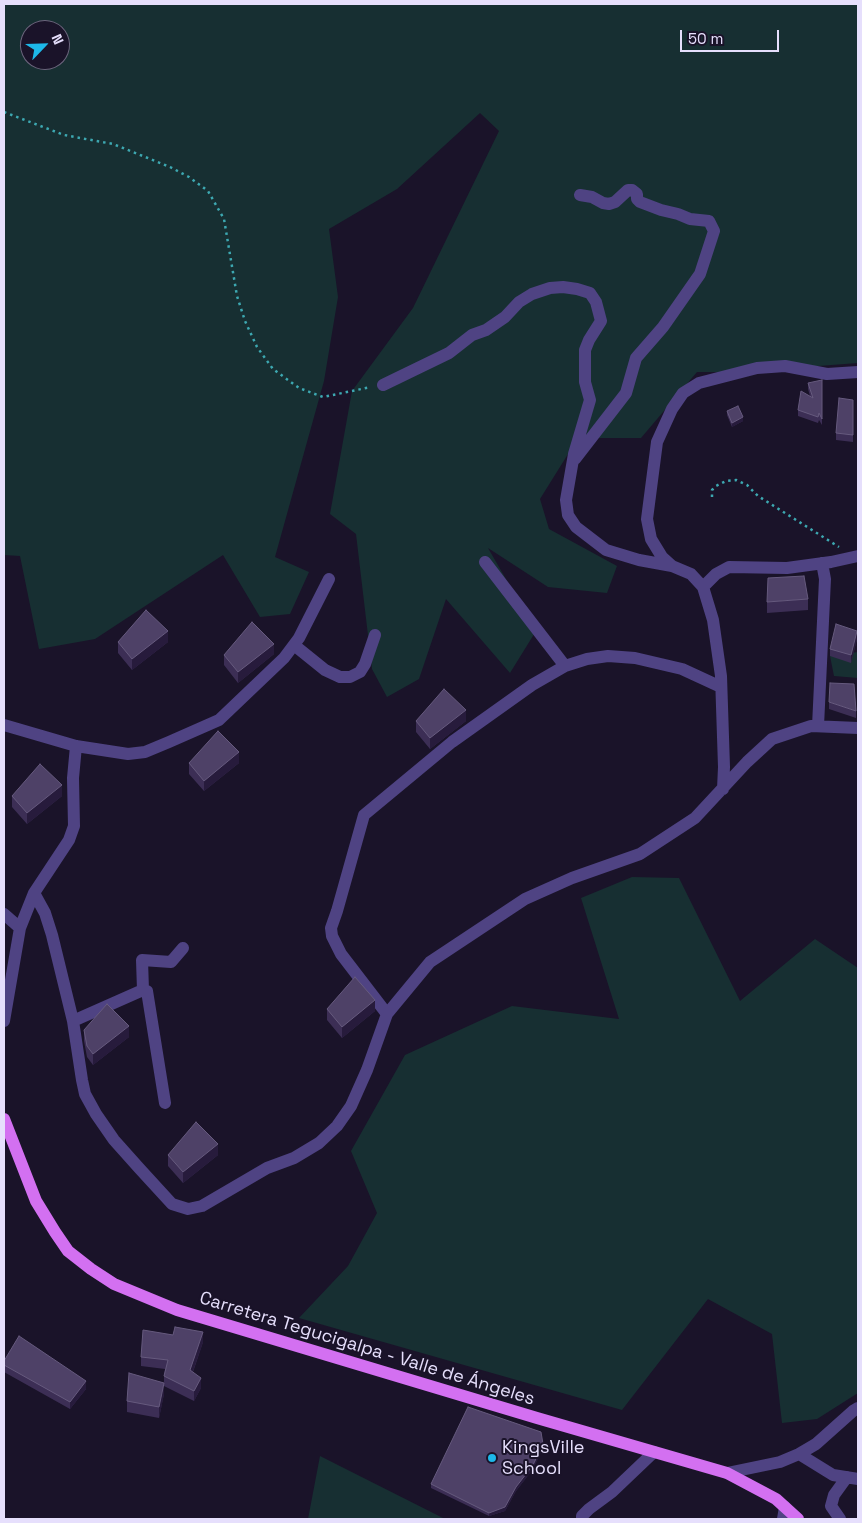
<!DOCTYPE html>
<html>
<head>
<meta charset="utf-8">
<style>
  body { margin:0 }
  #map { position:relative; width:862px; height:1523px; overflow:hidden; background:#1a1329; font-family:"Space Grotesk",sans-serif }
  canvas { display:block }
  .frame { position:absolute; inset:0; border:5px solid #e6dffc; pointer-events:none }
  .north { position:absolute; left:20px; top:20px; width:50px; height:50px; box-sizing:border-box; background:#1a1329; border:1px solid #6c657d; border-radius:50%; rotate:66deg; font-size:14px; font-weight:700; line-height:20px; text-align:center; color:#e6dffc }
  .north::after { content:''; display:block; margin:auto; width:18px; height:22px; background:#1db8e9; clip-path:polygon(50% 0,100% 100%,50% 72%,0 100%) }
  .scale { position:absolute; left:680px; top:30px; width:99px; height:22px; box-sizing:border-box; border:2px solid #e6dffc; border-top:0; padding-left:6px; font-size:15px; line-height:18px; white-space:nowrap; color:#e6dffc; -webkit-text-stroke:4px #1a1329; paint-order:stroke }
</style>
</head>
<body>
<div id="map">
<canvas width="862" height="1523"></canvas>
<div class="frame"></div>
<div class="north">N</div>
<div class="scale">50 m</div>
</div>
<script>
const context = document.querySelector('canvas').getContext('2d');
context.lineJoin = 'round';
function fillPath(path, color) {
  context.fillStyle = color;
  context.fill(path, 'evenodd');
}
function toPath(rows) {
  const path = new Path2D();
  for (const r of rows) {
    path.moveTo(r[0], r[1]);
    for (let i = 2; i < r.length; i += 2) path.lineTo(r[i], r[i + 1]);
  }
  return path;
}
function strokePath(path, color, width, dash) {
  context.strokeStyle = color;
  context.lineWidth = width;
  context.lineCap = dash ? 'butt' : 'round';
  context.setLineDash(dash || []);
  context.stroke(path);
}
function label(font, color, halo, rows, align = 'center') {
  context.font = font + ' "Space Grotesk",sans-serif';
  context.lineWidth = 4;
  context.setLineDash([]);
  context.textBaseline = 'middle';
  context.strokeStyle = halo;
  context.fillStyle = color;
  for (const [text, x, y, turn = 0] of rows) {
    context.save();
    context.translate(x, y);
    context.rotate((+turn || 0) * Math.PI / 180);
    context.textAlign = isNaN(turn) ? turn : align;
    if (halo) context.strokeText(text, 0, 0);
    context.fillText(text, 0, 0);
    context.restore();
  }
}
fillPath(toPath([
  [4,4,858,4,858,363,739,372,697,372,641,438,578,438,540,499,549,529,617,566,607,593,548,587,488,548,536,631,510,673,446,599,419,679,387,697,372,669,356,534,330,514,352,391,413,308,499,131,480,113,397,189,329,229,338,297,324,381,275,557,309,572,290,614,260,617,223,555,95,639,39,649,20,556,4,555],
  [30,30,60,30,60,60,30,60],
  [858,652,858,678,834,676,830,656],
  [632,877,679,878,740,1001,815,939,858,968,858,1393,817,1419,782,1423,772,1334,708,1299,622,1410,299,1318,348,1266,377,1213,351,1151,405,1055,512,1006,619,1019,581,898],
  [320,1456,445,1519,308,1519]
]), '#172f32');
strokePath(toPath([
  [4,112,64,135,113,144,170,167,189,177,208,191,224,219,237,296,245,321,257,347,273,369,299,388,323,397,371,387],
  [712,497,712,490,716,486,726,481,736,480,747,485,758,496,839,547]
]), '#3da8b1', 2.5, [2.5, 4]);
strokePath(toPath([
  [383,385,449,353,472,335,486,330,505,317,519,302,532,294,550,288,563,287,577,289,590,293,596,302,601,321,589,340,585,350,585,382,590,400,574,454,566,500,568,515,576,527,606,550,639,560,672,566],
  [575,459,626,393,636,358,663,327,700,274,714,231,709,221,690,219,678,214,661,210,640,202,637,199,637,194,632,190,628,190,615,202,609,204,603,203,592,197,580,195],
  [485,562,565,666],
  [703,587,716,574,729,567,787,568,831,562,858,556],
  [294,645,325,670,340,677,350,677,360,672,365,664,375,635],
  [4,725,76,746,128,754,145,752,169,742,219,720,284,658,299,638,329,579],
  [818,726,825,579,822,563],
  [723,789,724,767,721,676,713,620,703,587,691,574,672,566,662,557,651,539,647,519,657,442,672,409,683,393,699,383,757,368,785,366,827,374,858,372],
  [34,893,45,913,52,935,73,1021,82,1080,85,1094,96,1114,114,1140,139,1168,172,1204,188,1209,202,1206,267,1168,294,1158,319,1143,337,1126,351,1106,367,1070,387,1014,430,962,525,899,572,878,640,854,695,818,747,762,772,739,811,726,858,728],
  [4,914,20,928],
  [143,990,142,960,171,962,183,948],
  [387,1014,341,954,332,936,331,928,337,911,364,815,452,742,532,685,565,666,587,659,608,656,635,658,682,669,721,687],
  [4,1021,20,928,34,893,69,840,74,826,73,778,76,746],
  [73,1021,143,990,147,991,165,1103],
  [799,1454,833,1475,858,1479],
  [727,1473,780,1462,799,1454,816,1444,853,1411,858,1408],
  [582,1519,582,1516,589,1509,612,1492,654,1452],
  [783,1519,785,1507],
  [840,1519,831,1506,834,1495,847,1477]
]), '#4f4383', 12);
strokePath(toPath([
  [4,1119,36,1201,55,1232,68,1251,91,1269,114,1284,177,1310,537,1418,727,1473,776,1499,798,1519]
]), '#d370f1', 12);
fillPath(toPath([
  [808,383,822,419,822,425,819,420,818,423,798,416,798,410,810,396,808,389],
  [853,400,853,442,836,440,836,433],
  [727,411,743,421,732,427,727,415],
  [808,599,808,610,767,613,767,602],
  [857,639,851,663,830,656,830,649],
  [118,642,168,642,132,670,118,653],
  [274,654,238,683,224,665,224,655],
  [829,702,856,711,856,718,829,709],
  [416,721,466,721,430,749,416,732],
  [189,763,239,763,204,791,189,774],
  [12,796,62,796,27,824,12,807],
  [327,1009,375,1011,342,1038,327,1020],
  [84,1030,129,1037,93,1065,87,1057,84,1041],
  [168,1155,218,1155,183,1183,168,1166],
  [203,1342,193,1372,201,1388,194,1401,164,1386,164,1376,165,1369,141,1366,141,1357],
  [4,1361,86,1389,70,1409,4,1372],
  [164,1394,159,1418,127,1412,127,1401],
  [543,1448,533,1469,516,1491,505,1511,489,1516,431,1488,431,1484]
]), '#3c2e55');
fillPath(toPath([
  [743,417,743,421,732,427,732,423],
  [168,631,168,642,132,670,132,659],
  [857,631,857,639,851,663,851,655],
  [274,644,274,654,238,683,238,672],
  [466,710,466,721,430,749,430,738],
  [239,752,239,763,204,791,204,781],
  [62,785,62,796,27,824,27,813],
  [375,1000,375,1011,342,1038,342,1027],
  [129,1026,129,1037,93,1065,93,1054],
  [218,1144,218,1155,183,1183,183,1172],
  [203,1332,203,1342,190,1380,190,1370],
  [201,1378,201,1388,194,1401,194,1391],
  [86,1381,86,1389,70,1409,70,1402],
  [164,1383,164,1394,159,1418,159,1407],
  [543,1444,543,1448,533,1469,516,1491,505,1511,489,1516,489,1513,516,1487]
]), '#271b3c');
const building = toPath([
  [822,380,822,419,819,413,818,417,798,410,801,391,813,398,808,383,822,380],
  [839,398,853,400,853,435,836,433,839,398],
  [738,406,743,417,732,423,727,411,738,406],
  [804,576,808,599,767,602,768,578,804,576],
  [146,610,168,631,132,659,118,642,146,610],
  [252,622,274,644,238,672,224,655,252,622],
  [836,624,857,631,851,655,830,649,836,624],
  [830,683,854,684,856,711,829,702,830,683],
  [444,689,466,710,430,738,416,721,444,689],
  [218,731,239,752,204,781,189,763,218,731],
  [40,764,62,785,27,813,12,796,40,764],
  [355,977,375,1000,342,1027,327,1009,355,977],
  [107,1004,129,1026,93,1054,87,1046,84,1030,107,1004],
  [196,1122,218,1144,183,1172,168,1155,196,1122],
  [175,1327,203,1332,190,1370,201,1378,194,1391,164,1376,168,1360,141,1357,143,1330,173,1335,175,1327],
  [19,1336,86,1381,70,1402,4,1365,4,1361,19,1336],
  [129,1373,164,1383,159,1407,127,1401,129,1373],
  [468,1407,541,1432,543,1444,533,1465,516,1487,505,1507,489,1513,431,1484,468,1407]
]);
fillPath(building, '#4e4167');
strokePath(building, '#665a7e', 1);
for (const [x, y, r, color] of [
  [492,1458,5,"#1db8e9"]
]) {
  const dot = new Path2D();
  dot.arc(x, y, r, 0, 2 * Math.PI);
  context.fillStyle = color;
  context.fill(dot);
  strokePath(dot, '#1a1329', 2);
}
label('18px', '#e6dffc', '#1a1329', [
  ["Carretera Tegucigalpa - Valle de Ángeles",367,1349,17]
]);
label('18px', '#e6dffc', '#1a1329', [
  ["KingsVille",502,1448],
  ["School",502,1469]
], 'left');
</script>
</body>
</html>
